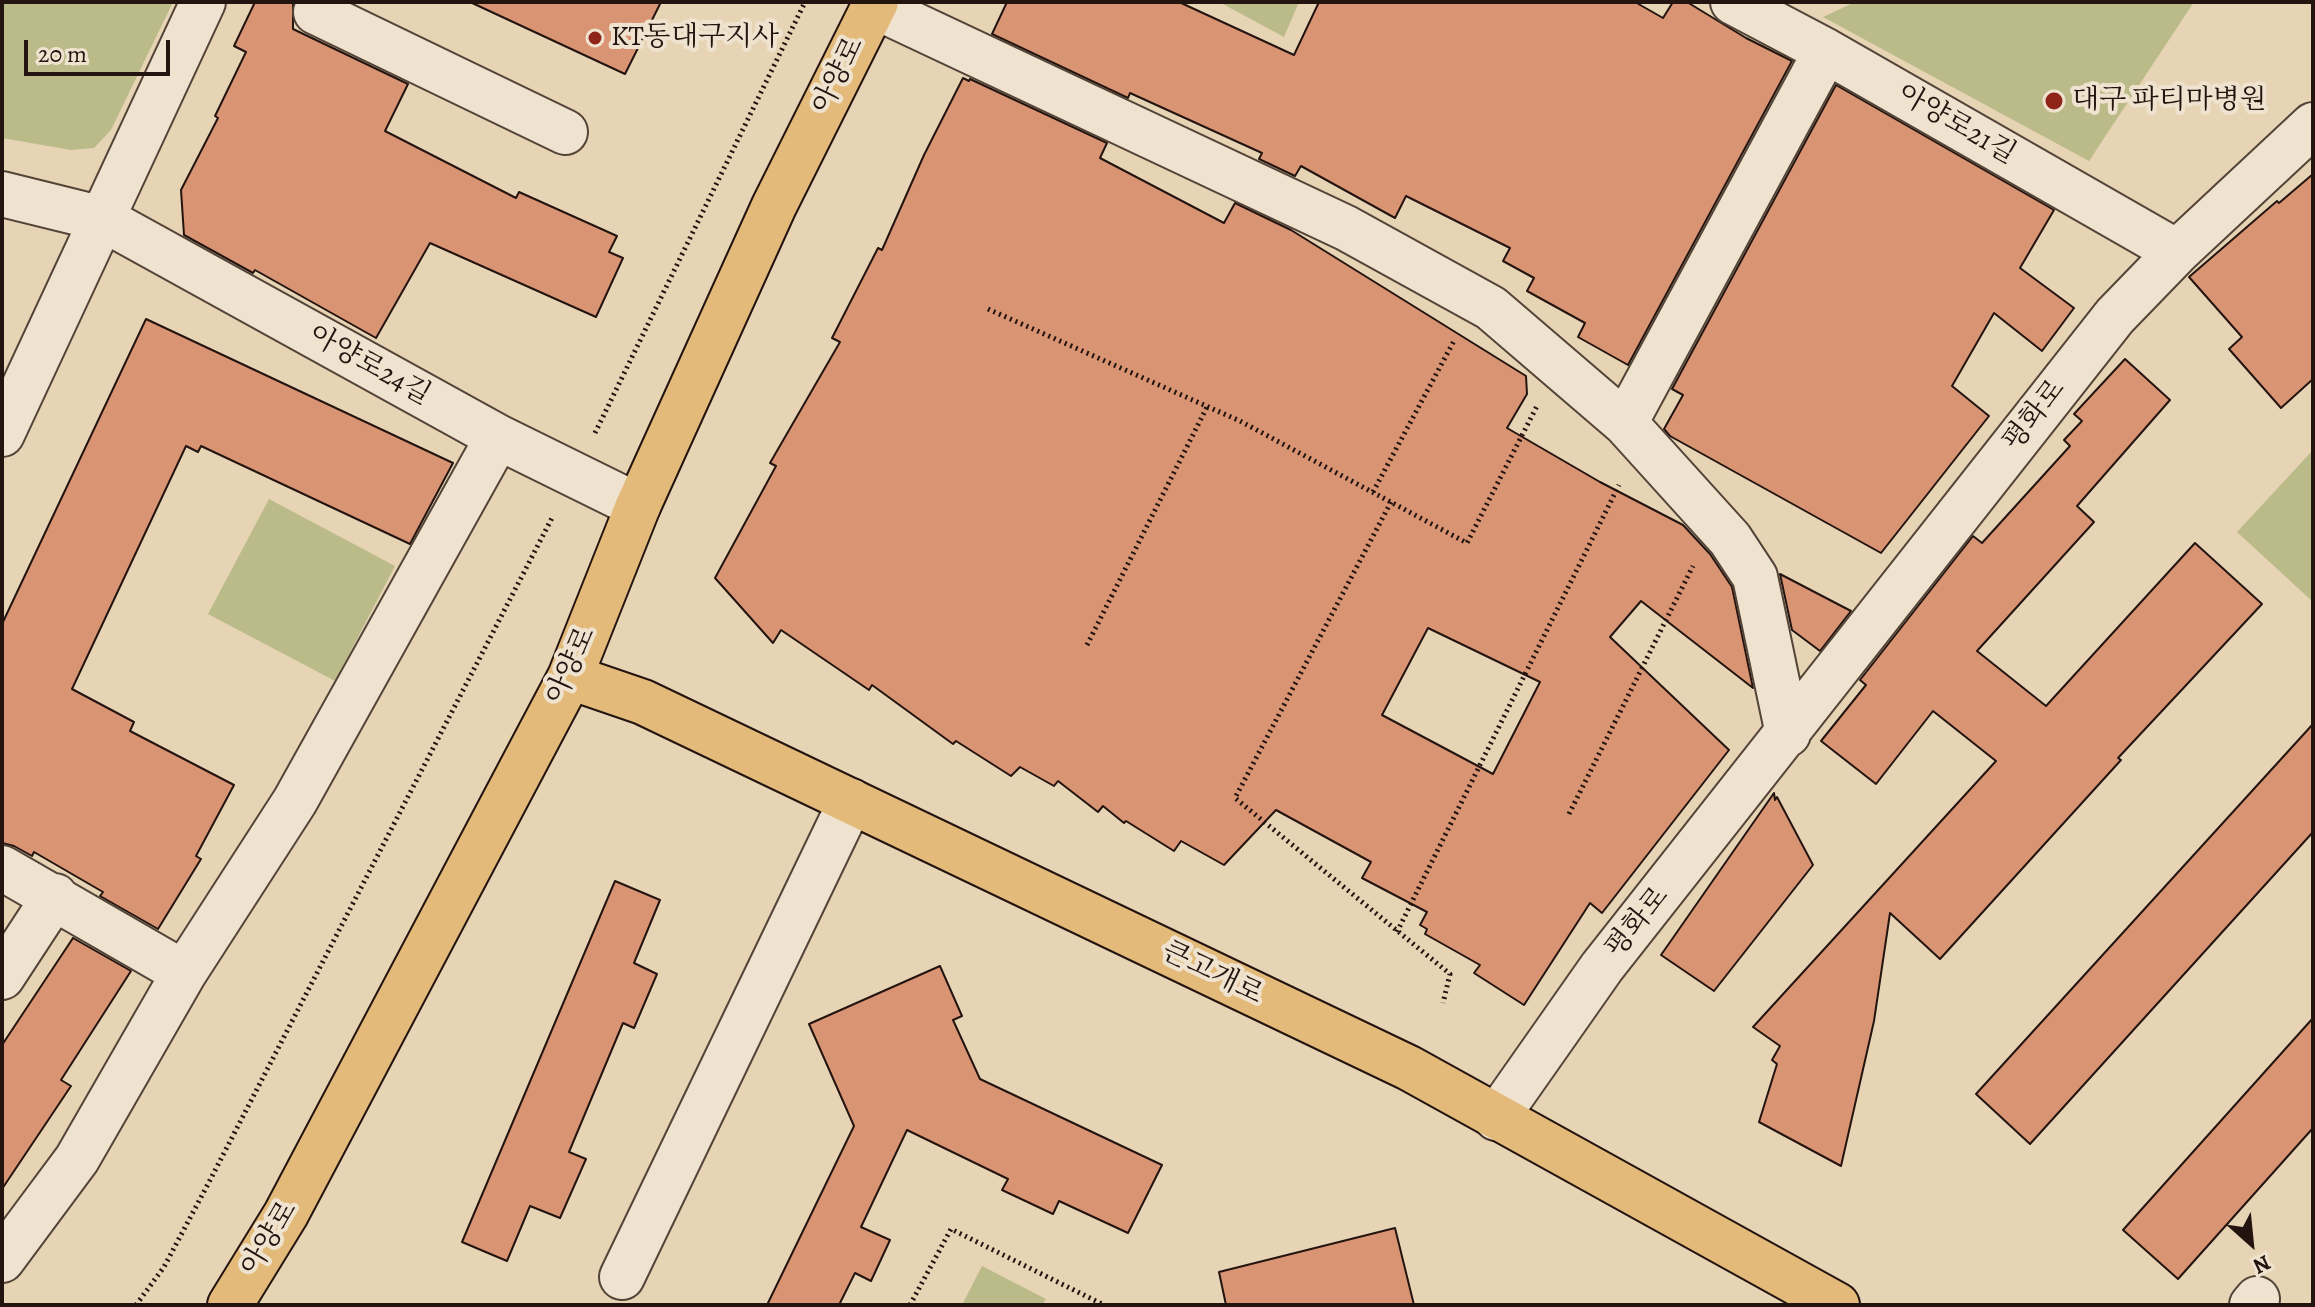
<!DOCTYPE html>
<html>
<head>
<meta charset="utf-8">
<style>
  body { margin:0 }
  #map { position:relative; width:2315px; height:1307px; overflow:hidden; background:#e6d4b5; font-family:Alegreya,serif }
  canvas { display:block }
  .frame { position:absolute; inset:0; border:4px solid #23140f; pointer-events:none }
  .north { position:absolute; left:2211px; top:1203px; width:80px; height:80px; -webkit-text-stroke:6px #efe3cf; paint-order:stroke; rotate:153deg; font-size:22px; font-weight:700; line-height:32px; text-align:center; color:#23140f }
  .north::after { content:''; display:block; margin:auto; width:28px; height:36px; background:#23140f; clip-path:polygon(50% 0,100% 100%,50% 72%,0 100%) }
  .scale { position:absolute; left:24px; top:40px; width:146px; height:36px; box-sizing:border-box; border:4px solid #23140f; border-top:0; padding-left:10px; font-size:24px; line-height:28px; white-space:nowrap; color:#23140f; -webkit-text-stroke:6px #efe3cf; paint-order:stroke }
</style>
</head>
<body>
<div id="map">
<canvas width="2315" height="1307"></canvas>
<div class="frame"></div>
<div class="north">N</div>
<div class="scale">20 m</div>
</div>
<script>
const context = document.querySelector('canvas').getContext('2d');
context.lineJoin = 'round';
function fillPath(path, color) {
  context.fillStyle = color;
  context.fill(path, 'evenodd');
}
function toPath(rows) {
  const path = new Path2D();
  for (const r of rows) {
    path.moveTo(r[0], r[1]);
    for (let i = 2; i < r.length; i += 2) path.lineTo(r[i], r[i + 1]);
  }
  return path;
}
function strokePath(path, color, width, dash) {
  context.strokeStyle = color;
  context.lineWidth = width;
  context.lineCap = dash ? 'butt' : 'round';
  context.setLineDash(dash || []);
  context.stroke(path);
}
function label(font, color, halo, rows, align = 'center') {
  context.font = font + ' Alegreya,"Noto Serif KR",serif';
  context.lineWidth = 8;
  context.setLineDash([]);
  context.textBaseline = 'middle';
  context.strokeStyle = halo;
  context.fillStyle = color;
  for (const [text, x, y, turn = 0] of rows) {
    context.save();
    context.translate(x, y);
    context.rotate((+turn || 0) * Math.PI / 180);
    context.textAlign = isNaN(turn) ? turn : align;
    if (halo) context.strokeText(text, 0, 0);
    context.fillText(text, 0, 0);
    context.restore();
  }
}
fillPath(toPath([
  [2,2,173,2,111,130,94,148,71,150,2,138],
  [1219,2,1299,2,1284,37],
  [1855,2,2194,2,2089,161,1823,17],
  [2313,450,2313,600,2312,601,2237,532],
  [269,499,395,566,335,681,208,614],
  [982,1266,1046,1299,1042,1305,962,1305]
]), '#bbbb8a');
const building = toPath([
  [255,2,293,2,293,29,408,84,385,131,516,198,519,192,617,236,609,252,623,258,596,317,430,243,376,338,255,270,253,273,184,235,181,190,218,118,215,116,246,52,234,46,255,2],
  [470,2,661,2,625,74,470,2],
  [1007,2,1179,2,1294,55,1319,2,1635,2,1663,18,1673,2,1687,2,1746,38,1792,61,1628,365,1578,337,1585,323,1527,291,1534,278,1503,261,1510,248,1406,196,1395,218,1301,166,1295,176,1259,159,1262,153,1130,93,1128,98,992,34,1007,2],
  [963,78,969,81,970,79,1107,143,1100,158,1224,223,1235,203,1291,230,1526,376,1527,394,1507,428,1600,482,1683,525,1710,554,1732,587,1753,688,1641,601,1610,637,1729,750,1602,913,1590,903,1524,1005,1474,973,1480,965,1425,934,1427,929,1420,925,1427,912,1362,878,1371,862,1276,810,1224,865,1181,841,1174,851,1126,821,1124,823,1103,806,1098,812,1058,781,1054,786,1020,767,1011,776,956,741,953,744,872,685,869,690,781,630,773,643,715,578,776,466,770,463,840,342,832,338,878,248,882,250,924,155,963,78],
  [1428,628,1540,682,1493,774,1382,715,1428,628],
  [1836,85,2054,210,2020,268,2074,308,2042,351,1994,313,1952,386,1989,416,1881,553,1670,436,1664,429,1683,395,1672,389,1836,85],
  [2313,174,2313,379,2281,408,2229,349,2242,337,2189,277,2277,201,2279,203,2313,174],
  [146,319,453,463,410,544,201,446,198,452,186,446,72,689,134,722,130,731,234,785,196,856,201,859,158,929,100,896,103,892,34,852,32,856,14,846,2,843,2,624,146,319],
  [2125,359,2170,400,2077,506,2094,522,1977,651,2046,706,2195,543,2262,604,2118,758,2121,760,1940,959,1890,913,1874,1021,1841,1166,1759,1122,1777,1064,1772,1060,1780,1046,1753,1027,1996,761,1933,711,1876,784,1821,741,1866,685,1860,680,1973,536,1982,543,2070,446,2064,440,2082,421,2074,414,2125,359],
  [1780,574,1851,611,1820,651,1792,630,1780,574],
  [2313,724,2313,832,2030,1144,1976,1094,2313,724],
  [1774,793,1775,800,1777,797,1813,865,1714,991,1661,955,1774,793],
  [615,881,660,900,634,963,657,974,634,1028,623,1023,569,1152,586,1159,560,1218,530,1206,507,1261,462,1242,615,881],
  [73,938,131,971,61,1080,71,1086,2,1189,2,1045,73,938],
  [940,966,962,1016,953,1020,980,1079,1162,1165,1128,1233,1059,1201,1053,1214,1002,1190,1008,1179,907,1130,861,1227,890,1240,871,1281,855,1273,839,1305,767,1305,854,1126,809,1024,940,966],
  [2313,1018,2313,1128,2178,1279,2123,1230,2313,1018],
  [1395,1228,1414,1305,1226,1305,1219,1272,1395,1228]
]);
fillPath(building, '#d99473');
strokePath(building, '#23140f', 2);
const minor = toPath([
  [320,2,316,12,565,132],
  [1733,2,1826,51,2177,252],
  [874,6,1346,228,1491,308,1625,423,1730,539,1755,577,1788,734],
  [2,194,103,219,498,437,638,506],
  [1625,423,1826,51],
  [2,434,203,2],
  [2,868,184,973],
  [2,977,55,896],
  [1496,1118,1602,967,2115,316,2177,252,2313,125],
  [2,1260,77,1159,184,973,295,801,498,437],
  [622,1277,851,801],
  [2252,1305,2257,1299]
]);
const major = toPath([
  [570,677,643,702,1409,1068,1837,1305],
  [230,1305,286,1214,570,677,638,506,774,206,876,2]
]);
strokePath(minor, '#544438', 48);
strokePath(major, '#23140f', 48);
strokePath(toPath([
  [988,309,1240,421,1467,543,1537,406],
  [595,433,805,2],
  [1373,492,1455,339],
  [1391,502,1235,798,1450,974,1443,1003],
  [1087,645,1207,407],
  [1569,814,1693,566],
  [1397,932,1619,485],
  [136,1305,164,1267,208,1184,553,516],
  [910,1305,951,1229,1104,1305]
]), '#23140f', 5, [2, 4]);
strokePath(minor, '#efe3cf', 44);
strokePath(major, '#e3ba7a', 44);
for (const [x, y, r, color] of [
  [595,38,8,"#8f2418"],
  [2054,101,10,"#8f2418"]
]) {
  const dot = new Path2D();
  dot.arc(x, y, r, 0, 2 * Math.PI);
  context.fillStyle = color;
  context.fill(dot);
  strokePath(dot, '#efe3cf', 3);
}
label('28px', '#23140f', '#efe3cf', [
  ["KT동대구지사",611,38],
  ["대구 파티마병원",2072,101]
], 'left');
label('28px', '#23140f', '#efe3cf', [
  ["아양로",839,76,-64],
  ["아양로21길",1956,125,30],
  ["아양로24길",369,366,29],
  ["평화로",2035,416,-52],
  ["아양로",572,666,-66],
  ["평화로",1638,923,-51],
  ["큰고개로",1212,974,26],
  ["아양로",270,1239,-59]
]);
</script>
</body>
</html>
